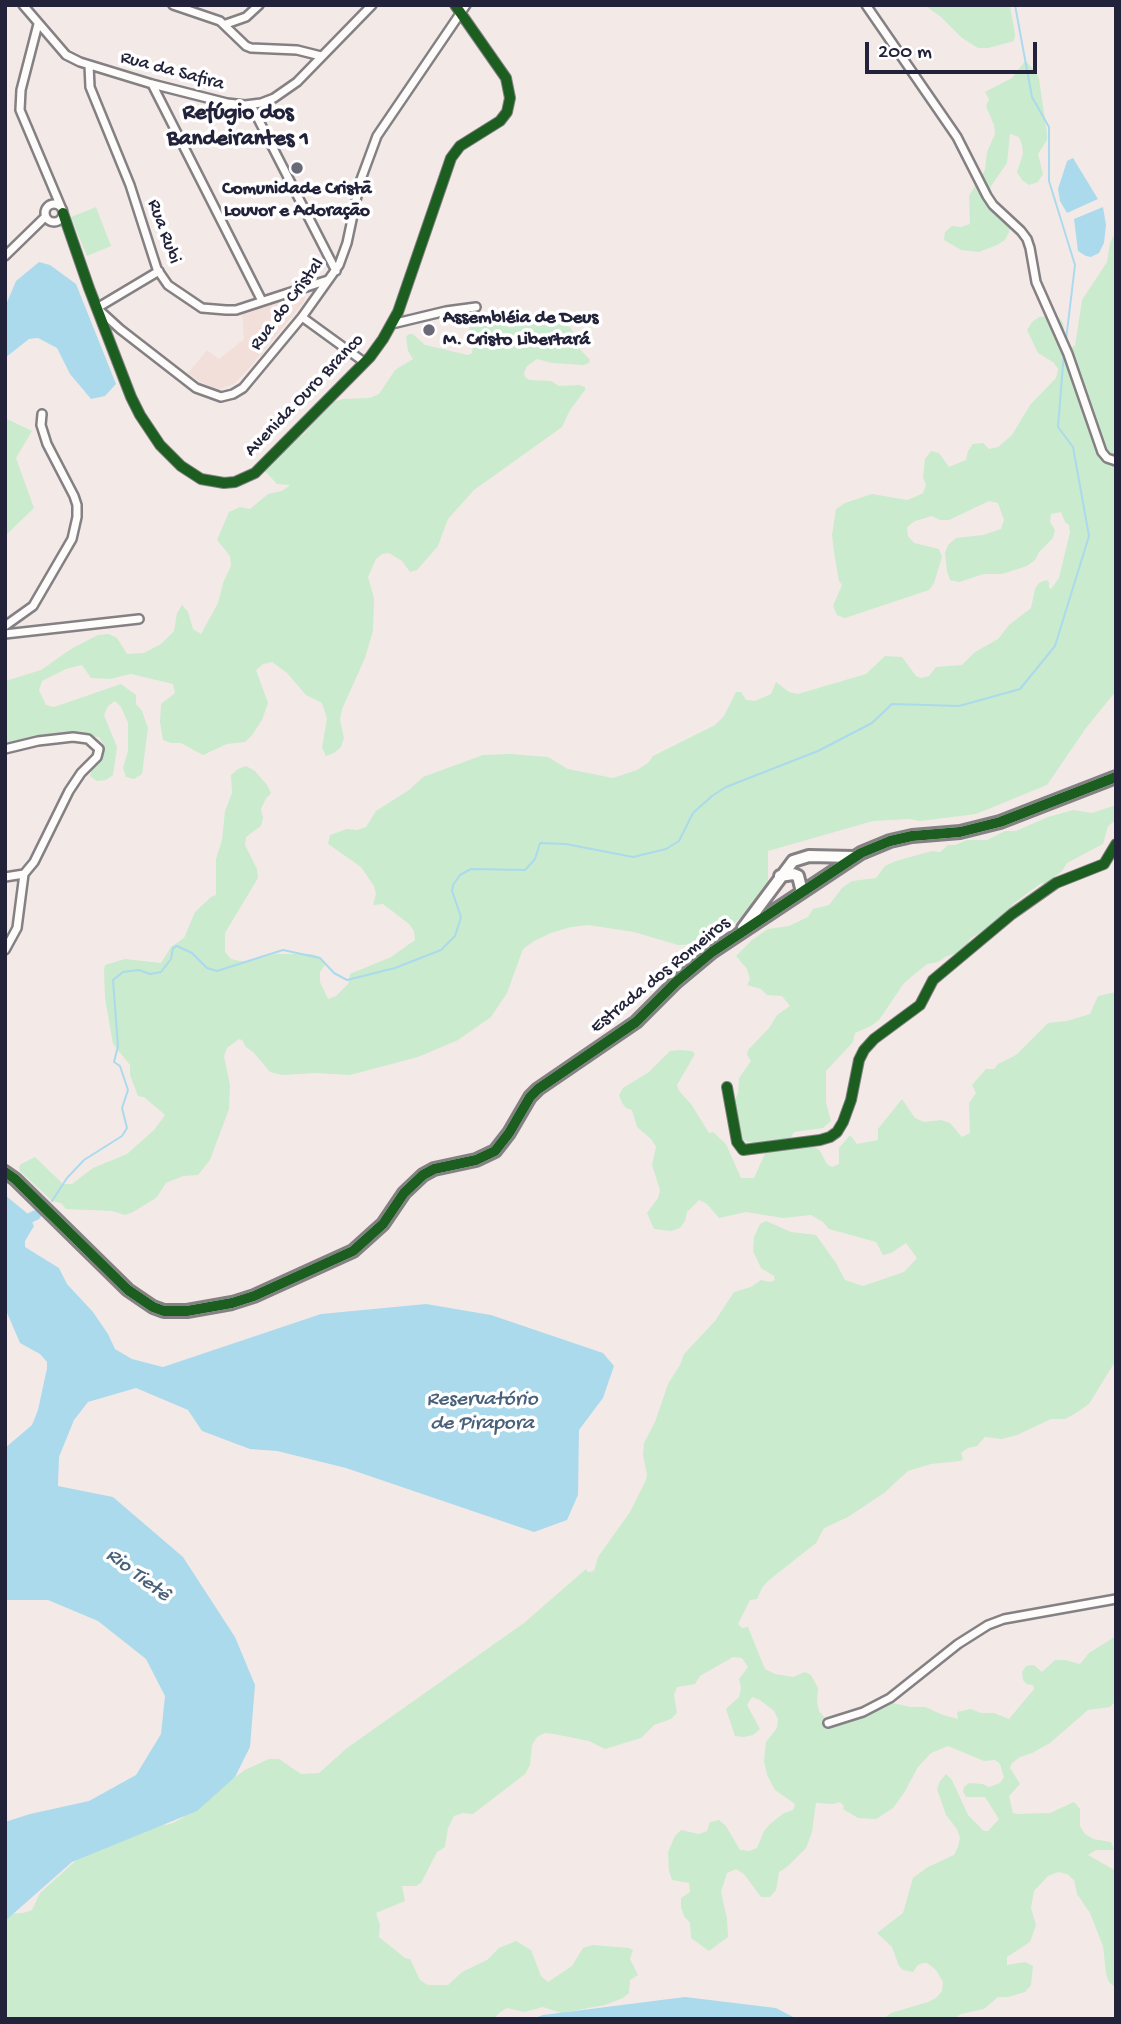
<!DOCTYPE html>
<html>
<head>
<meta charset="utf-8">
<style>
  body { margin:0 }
  #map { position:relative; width:1121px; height:2024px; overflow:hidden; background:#f3eae7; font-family:"Gochi Hand",sans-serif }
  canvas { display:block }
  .frame { position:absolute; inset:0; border:7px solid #22223b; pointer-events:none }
  .scale { position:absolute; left:865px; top:42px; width:172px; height:32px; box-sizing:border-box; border:4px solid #22223b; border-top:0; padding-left:9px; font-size:21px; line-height:24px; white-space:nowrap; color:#22223b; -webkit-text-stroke:5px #fff; paint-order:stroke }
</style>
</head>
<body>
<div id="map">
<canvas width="1121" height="2024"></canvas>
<div class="frame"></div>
<div class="scale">200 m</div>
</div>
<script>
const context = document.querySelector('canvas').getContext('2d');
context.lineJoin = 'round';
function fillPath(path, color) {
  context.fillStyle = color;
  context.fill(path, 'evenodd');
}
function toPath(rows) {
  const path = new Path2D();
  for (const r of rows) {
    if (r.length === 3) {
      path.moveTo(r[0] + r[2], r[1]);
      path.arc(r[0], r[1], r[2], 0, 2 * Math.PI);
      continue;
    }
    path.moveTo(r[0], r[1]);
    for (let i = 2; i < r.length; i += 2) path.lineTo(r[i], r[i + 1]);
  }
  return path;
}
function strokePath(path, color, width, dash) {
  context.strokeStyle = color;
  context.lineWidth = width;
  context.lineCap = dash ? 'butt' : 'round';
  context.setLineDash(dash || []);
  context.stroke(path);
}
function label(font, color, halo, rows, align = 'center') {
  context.font = font + ' "Gochi Hand",sans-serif';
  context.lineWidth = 7;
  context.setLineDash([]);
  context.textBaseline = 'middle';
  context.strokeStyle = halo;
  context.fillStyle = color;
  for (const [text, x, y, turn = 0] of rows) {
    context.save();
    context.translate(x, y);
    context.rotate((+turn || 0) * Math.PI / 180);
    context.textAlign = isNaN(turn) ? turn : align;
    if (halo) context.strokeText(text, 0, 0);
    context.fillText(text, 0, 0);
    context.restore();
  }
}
fillPath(toPath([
  [301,294,305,297,304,302,252,365,234,384,218,390,200,382,188,373,207,350,219,359,244,339,242,313]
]), '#f3dfd9');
fillPath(toPath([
  [924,5,1010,5,1015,35,1014,41,988,48,978,48,962,38,940,16],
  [1025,61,1035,70,1039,79,1047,133,1047,140,1038,154,1043,174,1038,182,1029,185,1022,180,1017,172,1023,154,1022,145,1019,137,1010,134,1007,163,991,186,989,195,1010,224,1009,232,1005,240,997,245,979,252,961,250,944,240,945,232,952,226,961,227,970,224,969,196,985,170,987,152,995,134,994,125,986,106,989,99,985,92,1012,78],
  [96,207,111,246,87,256,71,217],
  [1116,231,1116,691,1086,728,1047,785,976,814,920,821,909,819,873,821,768,851,768,888,759,909,740,918,723,933,702,944,678,945,634,932,588,925,571,927,551,933,534,941,523,949,507,993,491,1017,458,1040,418,1057,350,1075,315,1073,282,1075,270,1072,254,1053,246,1047,242,1040,239,1039,227,1048,224,1056,230,1085,229,1109,210,1160,198,1175,183,1176,166,1183,156,1198,133,1212,125,1215,112,1211,66,1209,61,1203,52,1201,20,1171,19,1167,21,1164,35,1157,63,1184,72,1184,93,1168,127,1154,154,1130,165,1115,144,1097,138,1096,130,1075,130,1065,113,1044,105,998,104,970,105,965,125,959,161,963,171,947,184,938,195,912,211,897,216,895,216,859,222,840,225,811,232,793,231,775,238,769,246,766,255,771,267,785,271,793,265,800,261,809,263,818,261,826,246,837,245,845,257,869,258,878,225,933,225,952,231,959,240,961,249,961,275,954,312,954,320,957,325,965,320,972,320,982,328,999,336,996,348,984,350,974,391,957,415,940,414,931,409,924,383,904,373,905,376,894,374,886,361,867,328,844,330,835,347,829,357,830,366,827,376,811,409,790,423,777,483,755,511,754,548,757,568,769,613,778,637,770,648,763,653,756,715,725,724,716,736,692,741,692,746,700,755,701,771,694,776,682,789,692,798,694,866,674,885,656,902,657,916,676,921,678,929,676,936,667,962,665,975,652,998,639,1009,625,1031,608,1035,589,1039,583,1046,580,1049,582,1049,588,1051,589,1059,578,1070,532,1069,525,1065,522,1061,512,1051,514,1050,522,1055,530,1053,538,1039,552,1035,560,1027,566,1002,574,984,574,959,582,950,580,947,571,945,553,948,545,956,538,983,535,1001,529,1004,520,998,503,989,501,949,520,940,520,932,516,915,521,907,527,908,536,914,543,939,549,942,557,934,583,929,590,845,618,837,615,833,606,842,585,839,581,834,552,832,535,836,509,845,503,872,494,907,500,915,497,923,493,926,485,923,477,925,459,931,451,939,453,949,467,966,460,968,451,973,444,983,443,989,449,998,447,1012,435,1030,405,1056,378,1058,369,1053,362,1038,353,1027,330,1032,322,1039,317,1058,316,1063,323,1067,349,1075,346,1082,300,1107,262,1110,243],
  [530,312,570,327,576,337,577,346,590,360,589,363,584,365,552,363,537,359,527,366,524,373,525,377,529,380,551,381,559,386,580,385,585,387,585,390,570,410,562,427,474,490,448,519,438,546,417,570,410,572,402,561,389,553,382,554,376,559,368,577,374,598,373,631,365,658,342,709,340,720,344,738,341,747,334,753,326,756,322,747,327,719,322,703,306,695,287,673,272,662,263,664,256,670,268,703,262,720,252,735,245,742,227,744,203,755,181,743,171,743,163,740,160,722,161,704,175,693,173,684,131,674,110,679,91,678,82,665,66,669,42,681,39,690,46,705,54,707,121,684,136,695,136,704,142,711,148,728,142,774,134,779,126,777,123,768,128,751,128,723,121,707,115,701,108,706,104,715,117,747,113,775,106,780,97,781,90,776,93,767,104,754,103,744,99,737,56,734,40,736,5,747,5,681,41,670,71,649,98,635,109,634,117,638,127,654,144,653,161,644,174,631,177,613,182,605,188,612,193,629,201,634,218,603,223,583,231,566,230,556,217,540,229,512,240,507,250,509,268,494,282,491,290,485,277,484,264,470,267,461,265,454,279,445,294,440,304,434,329,403,343,399,370,398,379,394,395,370,413,359,408,351,406,337,409,334,413,334,425,345,468,355,472,353,473,347,471,332,466,322,480,313,492,316],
  [5,418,32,431,16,458,34,508,5,536],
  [1116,805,1116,820,1108,826,1103,844,1067,863,1062,871,1046,884,1041,883,1013,904,1002,918,970,939,966,947,958,953,947,956,938,962,927,964,904,983,879,1020,871,1026,855,1033,853,1042,826,1071,826,1103,831,1121,823,1128,794,1132,788,1142,815,1147,820,1151,827,1164,832,1167,839,1164,839,1148,850,1135,857,1144,878,1140,878,1129,902,1099,915,1118,924,1122,941,1120,950,1123,962,1137,970,1133,969,1103,976,1093,972,1085,986,1069,994,1069,998,1064,1016,1055,1048,1023,1067,1021,1090,1014,1098,996,1116,992,1116,1360,1089,1404,1073,1415,1065,1419,1051,1419,1017,1435,1002,1439,985,1437,977,1446,968,1448,961,1453,963,1459,960,1461,931,1464,908,1471,884,1493,848,1517,824,1528,816,1543,768,1581,762,1588,757,1599,750,1600,738,1624,742,1628,748,1627,765,1669,775,1674,793,1677,805,1672,811,1675,818,1688,817,1702,819,1711,825,1718,834,1719,888,1702,910,1707,925,1707,943,1715,958,1719,957,1712,971,1709,981,1713,994,1713,1009,1719,1034,1689,1033,1685,1026,1684,1023,1680,1022,1672,1026,1666,1034,1665,1042,1672,1055,1660,1065,1660,1080,1664,1089,1653,1116,1636,1116,1701,1110,1707,1088,1710,1050,1743,1032,1753,1020,1757,1012,1763,1010,1768,1020,1784,1009,1796,1013,1813,1017,1814,1050,1813,1074,1802,1080,1809,1080,1826,1085,1834,1093,1839,1111,1842,1114,1850,1096,1850,1088,1855,1116,1871,1116,1988,1109,1982,1106,1974,1103,1946,1090,1913,1077,1894,1074,1880,1067,1874,1058,1872,1048,1876,1034,1891,1031,1908,1036,1925,1030,1942,1007,1957,1007,1965,1025,1962,1033,1966,1031,1985,1025,1992,1008,1997,998,1997,984,2009,961,2014,955,2018,883,2019,891,2013,928,2002,936,1998,942,1991,943,1982,936,1970,927,1963,923,1963,918,1965,913,1972,903,1970,899,1966,892,1947,877,1933,903,1913,913,1878,928,1867,954,1855,958,1847,960,1838,957,1829,946,1815,937,1789,940,1781,946,1774,952,1780,968,1815,984,1831,988,1831,999,1819,985,1797,966,1797,963,1792,964,1787,969,1783,983,1784,989,1787,1000,1783,1004,1777,1000,1764,995,1760,984,1761,948,1746,931,1753,918,1767,904,1793,893,1808,876,1819,858,1818,843,1809,844,1806,840,1802,833,1804,816,1803,812,1832,806,1848,787,1867,779,1872,776,1890,770,1897,761,1897,744,1874,736,1869,727,1873,721,1892,727,1919,728,1937,709,1951,691,1938,690,1923,684,1916,681,1907,681,1898,690,1892,689,1883,672,1880,669,1871,668,1852,675,1836,681,1830,699,1834,707,1831,710,1822,719,1820,726,1826,740,1850,749,1851,757,1848,764,1831,770,1824,784,1813,793,1810,795,1804,775,1790,767,1775,764,1761,766,1742,777,1728,778,1719,774,1711,760,1700,752,1697,747,1705,760,1729,753,1735,744,1737,735,1736,726,1709,739,1697,741,1688,739,1679,748,1667,742,1658,733,1657,700,1676,695,1684,677,1687,674,1695,677,1713,671,1719,654,1725,641,1738,605,1749,589,1741,554,1734,545,1733,537,1737,532,1745,530,1765,525,1774,473,1814,463,1813,454,1816,448,1828,445,1847,437,1852,421,1883,416,1886,402,1886,405,1901,376,1913,380,1925,379,1937,405,1958,410,1959,420,1980,428,1985,448,1985,462,1972,487,1960,499,1948,516,1941,531,1950,541,1976,548,1982,572,1966,583,1948,593,1945,629,1948,633,1950,630,1959,638,1975,630,1980,629,1993,623,1998,605,2005,561,2013,543,2007,524,2012,507,2008,499,2013,494,2019,5,2019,5,1914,23,1913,32,1910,40,1893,103,1836,156,1823,167,1825,175,1822,184,1817,191,1809,245,1770,269,1759,279,1759,301,1774,319,1773,347,1748,524,1623,586,1569,588,1572,594,1571,598,1557,630,1512,646,1480,647,1474,643,1455,644,1443,655,1422,668,1384,680,1365,684,1354,715,1321,734,1292,751,1287,761,1280,770,1282,775,1280,774,1276,761,1268,753,1251,754,1237,760,1224,766,1221,791,1232,816,1235,836,1263,845,1280,863,1286,904,1272,917,1258,906,1243,891,1253,883,1255,876,1242,829,1229,823,1222,811,1215,783,1218,746,1212,719,1218,707,1204,699,1200,687,1212,685,1221,680,1228,671,1231,654,1229,647,1213,658,1198,660,1190,652,1165,656,1147,651,1139,637,1127,632,1110,626,1108,622,1103,619,1095,623,1088,649,1072,670,1051,682,1050,692,1051,695,1054,677,1085,679,1091,691,1104,709,1133,713,1132,726,1144,741,1178,754,1178,768,1147,764,1143,755,1144,737,1138,731,1131,729,1113,738,1093,739,1078,751,1061,747,1055,748,1050,769,1028,777,1015,790,1006,782,996,767,995,761,989,747,985,750,979,747,969,736,956,752,940,768,929,789,926,808,917,813,909,829,905,842,888,852,881,876,878,885,866,896,861,932,851,940,852,948,845,955,845,967,840,987,840,1005,831,1016,831,1048,817,1073,810,1092,813]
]), '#caebcd');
fillPath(toPath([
  [1073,158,1098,199,1067,213,1060,201,1058,189,1067,161],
  [1103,207,1106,225,1104,243,1099,253,1091,257,1086,256,1078,251,1074,219],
  [39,262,50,265,76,284,116,384,105,396,91,399,70,374,57,348,38,338,29,339,5,358,5,307,16,281],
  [5,1195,28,1214,34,1226,25,1241,25,1247,59,1268,67,1284,93,1312,108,1334,115,1349,132,1359,163,1367,321,1314,426,1304,491,1315,603,1353,614,1366,603,1398,579,1430,578,1495,567,1520,534,1532,346,1468,277,1451,250,1449,202,1431,188,1410,136,1388,88,1402,74,1420,59,1457,58,1486,113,1497,183,1557,235,1637,255,1685,250,1747,235,1777,197,1811,72,1862,5,1921,5,1822,30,1814,89,1801,136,1775,161,1734,165,1696,146,1659,98,1621,48,1600,5,1600,5,1448,32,1425,38,1410,47,1368,47,1362,40,1354,20,1343,5,1308],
  [685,1997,776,2008,797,2019,532,2019,543,2015]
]), '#acdaed');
strokePath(toPath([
  [1015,5,1032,97,1049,127,1049,181,1075,265,1066,340],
  [52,1201,67,1178,84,1160,122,1136,127,1128,122,1108,128,1090,120,1066,114,1062,118,1046,113,980,123,972,139,970,150,974,161,972,171,959,173,948,177,946,192,953,207,968,217,971,283,950,320,958,334,973,347,980,395,968,441,950,455,936,461,917,452,891,453,885,460,875,471,869,525,870,535,859,540,843,566,844,633,857,666,849,679,841,693,813,712,796,726,787,818,751,872,723,892,704,959,706,1020,689,1055,646,1089,536,1073,447,1058,427,1064,352]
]), '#acdaed', 2);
strokePath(toPath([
  [5,1230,36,1215]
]), '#acdaed', 10);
const street = toPath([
  [23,5,66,55,80,62,152,84,227,103,245,105,261,103,274,98,297,82,372,5],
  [173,5,220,21,246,46,251,48,297,50,321,56],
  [866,5,957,137,987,196,993,205,1021,231,1027,239,1030,248,1036,282,1068,354,1102,452,1107,458,1116,461],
  [38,24,21,90,20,110,61,207],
  [226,24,246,17,259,5],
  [89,65,90,87,130,185,157,269,168,285,202,308,226,310,236,310,328,280],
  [152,84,262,301],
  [251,105,336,271],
  [54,213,9],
  [63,213,89,288,131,397,140,415,160,445,181,466,201,479,224,483,235,482,255,473,370,357,383,339,398,312,451,158,460,146,500,121,507,112,510,98,506,78,455,5],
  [5,256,45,217],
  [159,271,97,308,120,329,196,388,221,397,233,394,243,388,302,317,339,265,347,243,360,182,377,136,466,5],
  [302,317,364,362],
  [392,324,446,311,476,307],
  [5,626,33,606,72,539,77,517,77,505,74,496,47,444,41,425,42,414],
  [5,634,139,619],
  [5,749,38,741,73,737,88,739,99,749,97,757,81,773,69,791,34,862,24,874,5,877],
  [5,950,17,928,24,874],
  [727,1087,737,1142,743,1150,820,1140,830,1137,837,1132,843,1122,851,1100,859,1060,864,1050,874,1039,920,1005,933,980,1012,914,1056,883,1104,864,1116,844],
  [828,1723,863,1712,890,1698,958,1644,988,1625,1004,1619,1116,1599]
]);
const primary = toPath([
  [780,876,793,874,798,876,802,892],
  [743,928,793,861,809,856,854,857],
  [5,1172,15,1179,128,1290,153,1307,164,1311,187,1311,232,1303,254,1296,353,1251,383,1224,404,1193,423,1175,434,1169,476,1160,495,1151,509,1133,530,1097,538,1089,636,1022,676,982,712,952,861,853,890,841,912,836,960,832,1000,822,1116,777]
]);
strokePath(street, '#848084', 12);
strokePath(primary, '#848084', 16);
strokePath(street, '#fdfcfb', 7);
strokePath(primary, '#fdfcfb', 10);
strokePath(toPath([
  [63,213,89,288,131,397,140,415,160,445,181,466,201,479,224,483,235,482,255,473,370,357,383,339,398,312,451,158,460,146,500,121,507,112,510,98,506,78,455,5],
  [727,1087,737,1142,743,1150,820,1140,830,1137,837,1132,843,1122,851,1100,859,1060,864,1050,874,1039,920,1005,933,980,1012,914,1056,883,1104,864,1116,844],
  [5,1172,15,1179,128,1290,153,1307,164,1311,187,1311,232,1303,254,1296,353,1251,383,1224,404,1193,423,1175,434,1169,476,1160,495,1151,509,1133,530,1097,538,1089,636,1022,676,982,712,952,861,853,890,841,912,836,960,832,1000,822,1116,777]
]), '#1b5e20', 10);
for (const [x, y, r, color] of [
  [297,168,7,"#6b6877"],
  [429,330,7,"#6b6877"]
]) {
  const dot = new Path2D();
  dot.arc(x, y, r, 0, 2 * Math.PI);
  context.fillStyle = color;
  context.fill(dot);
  strokePath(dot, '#fff', 2.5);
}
label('19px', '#22223b', '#fff', [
  ["Rua da Safira",172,72,15],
  ["Rua Rubi",163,232,70],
  ["Rua do Cristal",288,305,-53],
  ["Avenida Ouro Branco",305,396,-46],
  ["Estrada dos Romeiros",661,976,-39]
]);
label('bold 19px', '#22223b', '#fff', [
  ["Comunidade Cristã",297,190],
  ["Louvor e Adoração",297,212],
  ["Assembléia de Deus",443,319,"left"],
  ["M. Cristo Libertará",443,341,"left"]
]);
label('italic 21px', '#48607a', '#fff', [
  ["Reservatório",482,1401],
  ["de Pirapora",482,1425],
  ["Rio Tietê",137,1576,37]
]);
label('bold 23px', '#22223b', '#fff', [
  ["Refúgio dos",238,114],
  ["Bandeirantes 1",238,140]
]);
</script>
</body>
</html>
